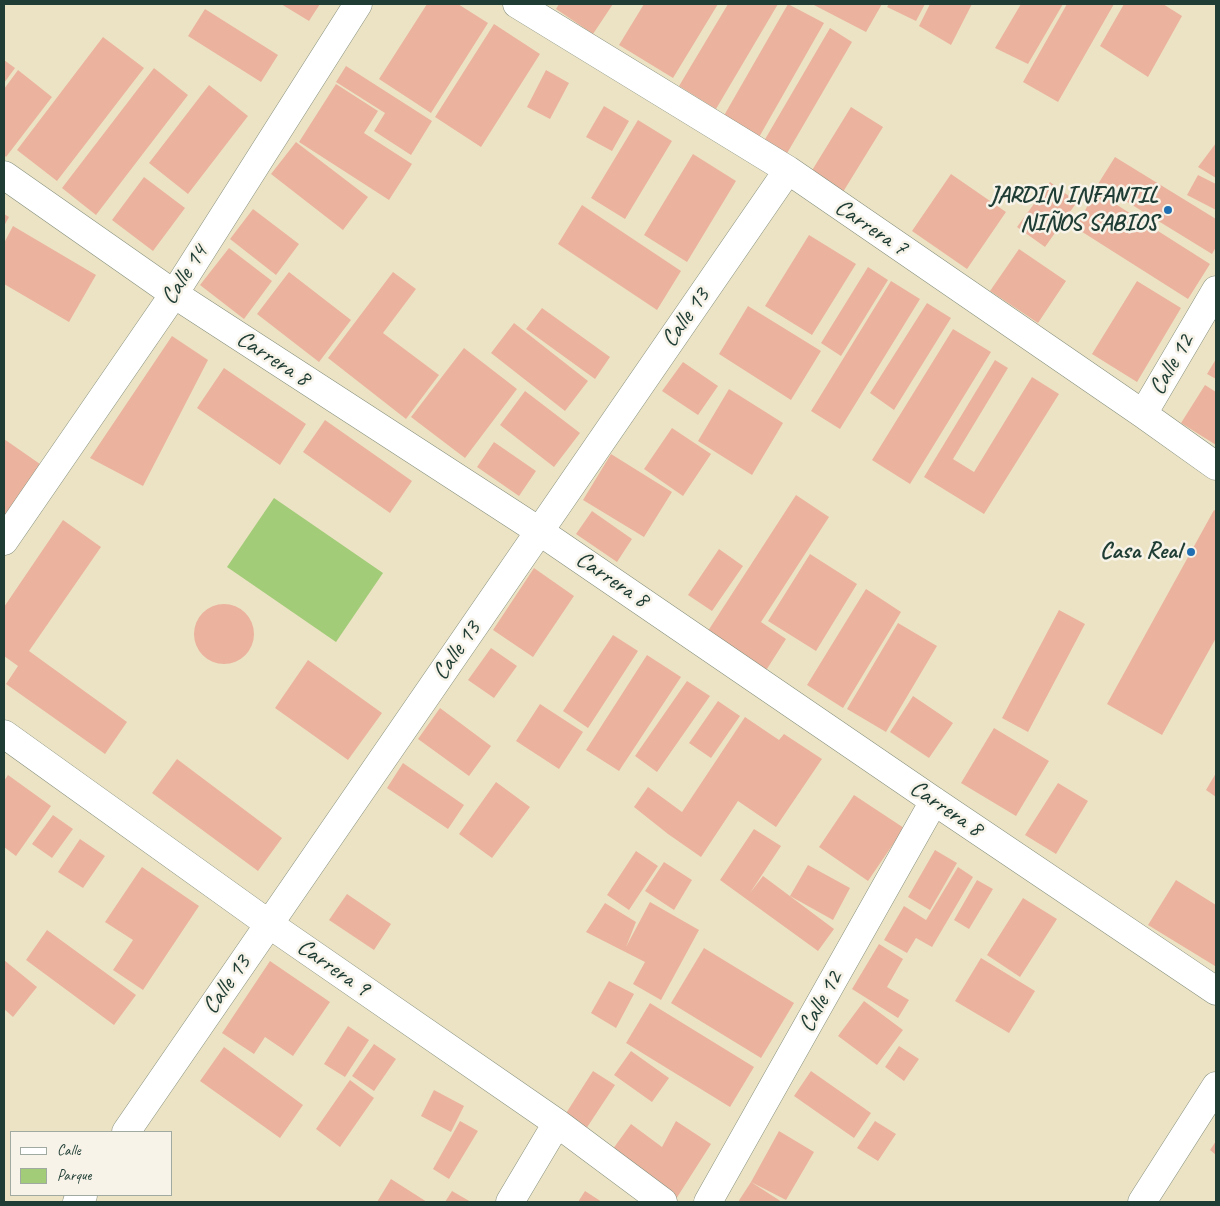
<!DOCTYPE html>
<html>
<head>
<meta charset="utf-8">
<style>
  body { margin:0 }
  #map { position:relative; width:1220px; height:1206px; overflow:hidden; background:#ece3c5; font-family:Caveat,sans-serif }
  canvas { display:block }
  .frame { position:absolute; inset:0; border:5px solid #1f3d34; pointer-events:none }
  .legend { position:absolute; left:10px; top:1131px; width:162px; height:65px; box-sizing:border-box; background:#f7f3e8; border:1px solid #a1aaa0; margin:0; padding:6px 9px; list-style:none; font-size:15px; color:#1f3d34 }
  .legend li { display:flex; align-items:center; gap:10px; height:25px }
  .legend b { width:25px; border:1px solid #a1aaa0 }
</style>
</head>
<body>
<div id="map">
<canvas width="1220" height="1206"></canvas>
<div class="frame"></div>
<ul class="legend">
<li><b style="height:6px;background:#fff"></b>Calle</li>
<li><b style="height:14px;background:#a2cc78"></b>Parque</li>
</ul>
</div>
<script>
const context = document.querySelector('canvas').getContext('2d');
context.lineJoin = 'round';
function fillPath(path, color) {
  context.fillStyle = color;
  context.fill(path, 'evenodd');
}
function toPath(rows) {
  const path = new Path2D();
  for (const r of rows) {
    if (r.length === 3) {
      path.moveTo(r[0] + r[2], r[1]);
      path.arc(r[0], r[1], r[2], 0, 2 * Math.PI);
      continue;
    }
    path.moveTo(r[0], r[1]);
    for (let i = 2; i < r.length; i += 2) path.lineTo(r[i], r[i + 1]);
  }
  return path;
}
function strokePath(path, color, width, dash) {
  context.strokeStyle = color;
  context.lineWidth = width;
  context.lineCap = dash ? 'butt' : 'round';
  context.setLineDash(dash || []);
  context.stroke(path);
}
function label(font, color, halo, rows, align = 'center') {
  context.font = font + ' Caveat,sans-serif';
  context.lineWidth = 5;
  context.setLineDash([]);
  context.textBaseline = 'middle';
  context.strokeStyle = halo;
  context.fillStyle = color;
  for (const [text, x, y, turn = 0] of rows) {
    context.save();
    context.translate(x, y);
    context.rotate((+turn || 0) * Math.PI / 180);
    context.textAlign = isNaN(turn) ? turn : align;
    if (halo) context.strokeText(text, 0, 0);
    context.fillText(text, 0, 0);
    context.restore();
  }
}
fillPath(toPath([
  [274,498,383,573,336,642,227,567]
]), '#a2cc78');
fillPath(toPath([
  [281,4,320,4,309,21],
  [427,4,458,4,488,23,431,113,379,79],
  [559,4,613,4,593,34,556,9],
  [644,4,718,4,673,78,619,45],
  [728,4,778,4,716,109,679,86],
  [788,4,824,23,758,139,722,119],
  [812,4,882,4,866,32],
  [889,4,925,4,916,21,887,7],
  [930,4,972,4,951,45,919,26],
  [1021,4,1063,4,1028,64,995,48],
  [1067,4,1114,4,1058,102,1023,82],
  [1124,4,1163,4,1182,16,1148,77,1100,46],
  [205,9,278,55,261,82,188,36],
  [494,24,540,54,481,147,435,117],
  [830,28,852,42,786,155,764,141],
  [103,37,144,68,57,181,17,150],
  [4,60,15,68,4,83],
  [346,66,432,121,411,155,374,131,385,113,336,82],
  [154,68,188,95,96,215,62,188],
  [18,70,52,97,6,157,4,155,4,89],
  [546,70,569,83,550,119,527,107],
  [336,84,378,111,364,133,412,164,389,200,299,142],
  [209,85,248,116,188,194,149,163],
  [604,106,629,121,612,151,586,137],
  [851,107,883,127,843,192,811,172],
  [638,120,672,141,625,219,591,198],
  [296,142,368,197,343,230,271,174],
  [1216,143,1216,178,1198,167],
  [693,154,736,181,687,262,644,235],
  [1115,157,1216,219,1216,247,1212,254,1098,184],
  [951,174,1006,212,967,269,912,231],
  [1198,175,1216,184,1216,210,1187,195],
  [144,177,185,208,153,251,112,220],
  [1050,182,1077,202,1045,247,1017,227],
  [1095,191,1210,264,1188,299,1076,228],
  [582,205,681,271,657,310,558,244],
  [253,209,299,244,276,275,230,239],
  [4,214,9,217,4,226],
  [13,226,96,275,69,322,4,284,4,243],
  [809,235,856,264,812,335,765,306],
  [229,248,272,281,244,319,200,285],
  [1019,249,1066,281,1038,323,990,291],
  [868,267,888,280,841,356,821,343],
  [289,272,351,320,319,362,257,314],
  [393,272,416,289,383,333,439,375,406,419,328,358],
  [891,281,920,299,840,429,811,411],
  [1137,281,1181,308,1137,382,1092,354],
  [927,303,951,318,894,410,870,393],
  [748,306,821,351,791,400,719,354],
  [542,308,610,357,595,379,526,329],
  [514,323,588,381,565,411,491,353],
  [953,329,991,352,910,484,872,460],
  [172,336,208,360,143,486,90,458],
  [464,348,517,389,465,458,411,417],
  [1216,359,1216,379,1207,374],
  [995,360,1008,368,953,459,974,472,1032,377,1059,394,984,514,924,477],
  [683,362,718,386,698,415,662,391],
  [224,368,306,424,280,465,197,408],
  [1205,385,1216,392,1216,445,1181,423],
  [729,389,783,423,752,475,698,441],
  [525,391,580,433,554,467,500,425],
  [325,420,412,481,390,513,303,452],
  [672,428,711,454,683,496,644,469],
  [4,439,40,464,4,517],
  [494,442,536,471,519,496,477,467],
  [611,454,672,492,644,537,583,500],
  [796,495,829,517,761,622,786,639,765,672,706,634],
  [1214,510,1216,511,1216,638,1162,735,1107,704],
  [592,511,632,539,617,562,576,534],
  [63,520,101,547,29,651,127,722,105,754,6,684,18,666,4,656,4,607],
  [719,549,743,566,712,611,688,595],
  [810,554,857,584,816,651,768,621],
  [534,568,574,596,533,657,493,630],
  [866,589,901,612,843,708,807,685],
  [224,634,30],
  [1059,610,1085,624,1028,732,1002,718],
  [898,623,937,646,886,732,847,709],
  [613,635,638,651,588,728,563,711],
  [491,648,517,666,494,698,468,680],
  [647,655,681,677,619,771,586,750],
  [308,660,382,713,348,760,275,708],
  [687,681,710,696,657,772,635,756],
  [913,696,953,723,929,758,890,732],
  [718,701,740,716,711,758,689,743],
  [540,704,583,732,559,769,516,741],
  [440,708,491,746,469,776,418,739],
  [745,717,779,740,784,734,822,759,776,827,738,801,701,857,668,834,634,807,648,787,682,812],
  [994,728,1049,761,1016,816,961,783],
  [177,759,282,838,258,871,152,793],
  [403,763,464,805,448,829,387,788],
  [1216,773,1216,797,1206,790],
  [8,775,51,806,16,856,4,847,4,781],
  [496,782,530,807,492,858,459,834],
  [1058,783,1088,801,1056,854,1025,835],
  [854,795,904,828,868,881,819,847],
  [53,815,73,829,52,858,32,844],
  [754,829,781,846,750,893,763,876,834,929,818,951,720,880],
  [80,839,105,856,83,888,58,872],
  [935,850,957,863,930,910,908,897],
  [636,851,658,866,629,910,607,895],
  [664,862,692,880,674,910,645,891],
  [808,865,850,888,833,920,790,896],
  [142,867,199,906,143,990,113,970,133,940,105,922],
  [958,867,973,877,932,947,916,938,907,953,884,940,904,906,926,920],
  [977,880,993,889,969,929,954,920],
  [1176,880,1216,905,1215,966,1148,925],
  [347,894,391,924,374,950,329,920],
  [1023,898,1057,919,1020,977,987,955],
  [650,902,699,930,661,1000,633,984,645,962,586,932,605,903,636,922,626,947],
  [47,930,136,995,114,1025,26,960],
  [879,944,903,959,887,987,909,1000,898,1018,852,989],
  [704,948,794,1003,761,1058,671,1003],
  [981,958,1035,991,1009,1033,955,1001],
  [4,960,37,987,13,1017,4,1009],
  [270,961,330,1002,293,1056,265,1037,254,1054,222,1033],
  [609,981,634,994,616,1028,591,1013],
  [864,1001,903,1030,877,1065,838,1036],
  [650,1003,754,1067,730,1107,626,1043],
  [348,1026,369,1040,345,1077,324,1064],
  [374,1044,396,1059,374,1091,352,1076],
  [899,1046,919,1059,904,1081,885,1067],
  [224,1047,303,1105,280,1138,200,1081],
  [631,1051,669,1078,652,1102,614,1075],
  [593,1071,615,1085,584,1132,563,1118],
  [811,1071,871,1113,854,1138,794,1096],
  [350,1080,374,1098,340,1147,316,1129],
  [434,1090,464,1106,451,1132,421,1116],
  [460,1121,478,1131,449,1179,433,1169],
  [676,1121,711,1144,676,1199,610,1153,631,1124,662,1147],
  [875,1121,896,1134,878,1161,857,1148],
  [779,1131,814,1152,786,1200,751,1182,782,1202,738,1202,751,1182],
  [1216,1141,1216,1155,1210,1150],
  [391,1179,427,1202,377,1202],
  [452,1191,471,1202,445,1202],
  [585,1191,602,1202,578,1202]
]), '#ebb39e');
const minor = toPath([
  [517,4,788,170,1143,414,1216,466],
  [4,175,174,294,539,531,934,801,1216,991],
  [1143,414,1216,290],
  [4,541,174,294,358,4],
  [4,734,269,924,557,1123,663,1202],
  [126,1132,788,170],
  [77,1202,83,1195],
  [510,1202,557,1123],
  [708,1202,934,801],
  [1142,1202,1216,1086]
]);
strokePath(minor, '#86907c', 29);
strokePath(minor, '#fff', 28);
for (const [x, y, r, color] of [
  [1168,210,5,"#1f6fb2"],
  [1191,552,5,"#1f6fb2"]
]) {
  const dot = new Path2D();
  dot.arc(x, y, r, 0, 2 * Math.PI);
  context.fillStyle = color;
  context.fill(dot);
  strokePath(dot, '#f7f3e8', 2);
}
label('bold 24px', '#1f3d34', '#f7f3e8', [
  ["JARDIN INFANTIL",1158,196],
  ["NIÑOS SABIOS",1158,224],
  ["Casa Real",1181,552]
], 'right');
label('24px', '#1f3d34', '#f7f3e8', [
  ["Carrera 7",871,228,34],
  ["Calle 14",185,275,-57],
  ["Calle 13",686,318,-55],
  ["Carrera 8",273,359,33],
  ["Calle 12",1172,365,-60],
  ["Carrera 8",612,580,34],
  ["Calle 13",457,651,-55],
  ["Carrera 8",946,809,34],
  ["Carrera 9",333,968,35],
  ["Calle 13",227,985,-55],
  ["Calle 12",821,1002,-61]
]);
</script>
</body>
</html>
